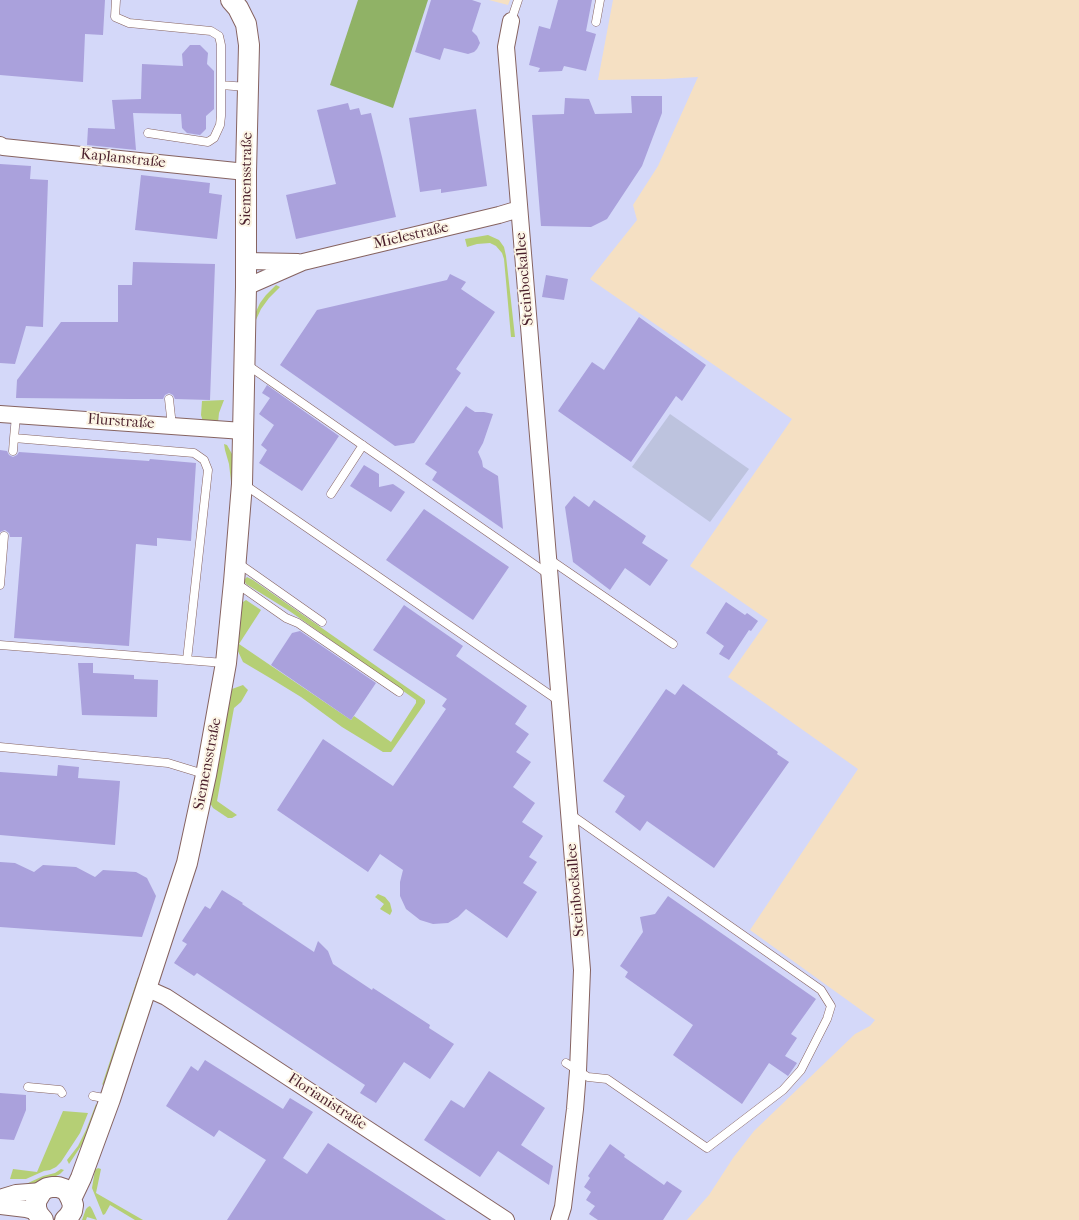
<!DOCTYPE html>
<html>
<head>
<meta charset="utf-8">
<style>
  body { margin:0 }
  canvas { display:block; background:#f5e0c3 }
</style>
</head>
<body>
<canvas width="1079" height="1220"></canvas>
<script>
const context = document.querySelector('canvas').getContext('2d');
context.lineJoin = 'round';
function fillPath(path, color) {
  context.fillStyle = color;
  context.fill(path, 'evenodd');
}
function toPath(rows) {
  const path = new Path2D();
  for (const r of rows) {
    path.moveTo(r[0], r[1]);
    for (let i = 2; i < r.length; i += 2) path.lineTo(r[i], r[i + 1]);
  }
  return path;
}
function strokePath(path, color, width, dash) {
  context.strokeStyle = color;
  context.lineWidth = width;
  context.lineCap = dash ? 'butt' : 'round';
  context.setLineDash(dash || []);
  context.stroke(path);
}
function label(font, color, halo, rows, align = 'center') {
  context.font = font + ' "IM FELL French Canon",serif';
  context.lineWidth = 4;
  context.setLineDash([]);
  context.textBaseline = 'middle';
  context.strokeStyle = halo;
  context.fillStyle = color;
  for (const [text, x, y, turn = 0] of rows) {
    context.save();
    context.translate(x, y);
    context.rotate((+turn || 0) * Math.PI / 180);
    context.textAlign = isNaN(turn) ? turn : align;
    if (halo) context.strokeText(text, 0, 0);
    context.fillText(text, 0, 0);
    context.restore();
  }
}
fillPath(toPath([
  [0,0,489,0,508,5,510,0,613,0,598,80,664,79,698,77,658,166,633,205,637,220,590,279,792,419,690,566,768,620,728,677,858,769,750,930,875,1020,870,1026,855,1034,754,1131,733,1158,709,1195,687,1220,0,1220]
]), '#d4d8f9');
fillPath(toPath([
  [670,414,749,469,710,522,632,467]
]), '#bdc3de');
fillPath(toPath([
  [488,235,499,240,504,247,506,256,515,337,511,337,504,259,502,253,496,246,490,243,477,244,467,247,465,239],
  [276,285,280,287,269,298,261,309,255,322,254,316,260,303,266,295],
  [224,400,219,413,218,423,203,422,201,415,202,401],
  [224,444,227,445,232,454,234,464,232,490,229,464,225,450],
  [247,577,253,580,425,700,425,703,391,752,383,752,342,727,301,697,270,678,243,662,237,649,240,615,243,602,246,600,261,610,239,644,351,720,354,716,391,742,416,703,416,700,288,610,246,584,244,580],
  [243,685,248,690,241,702,234,708,217,801,237,815,232,818,228,818,213,808,210,803,232,689],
  [378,894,385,897,390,903,392,911,390,915,380,909,384,904,375,897],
  [138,977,140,979,107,1082,102,1085],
  [96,1104,97,1107,83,1143,69,1164,67,1160,78,1146,86,1130],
  [63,1111,88,1113,80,1133,61,1162,56,1167,50,1170,44,1171,26,1179,10,1179,13,1169,37,1172],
  [98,1168,101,1169,96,1193,143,1220,135,1220,110,1205,105,1214,103,1215,92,1188,95,1170],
  [61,1169,64,1170,60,1174,54,1177,42,1179,31,1186,26,1184,43,1176,55,1173],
  [90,1206,92,1209,97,1220,87,1217,86,1220,82,1220,86,1209,88,1207]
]), '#b5cf75');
fillPath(toPath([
  [358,0,428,0,393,108,330,85]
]), '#90b266');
fillPath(toPath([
  [0,0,105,0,103,35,85,34,83,82,0,75],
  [431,0,472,0,481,3,472,31,477,36,480,43,477,49,474,52,468,54,444,48,440,60,415,52],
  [558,0,592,0,586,31,596,34,586,71,564,66,562,71,538,72,540,68,529,65,539,26,550,29],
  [190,45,200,45,208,53,207,64,214,71,214,109,206,116,206,129,200,135,187,133,182,128,181,114,133,113,136,150,87,145,88,128,115,129,112,100,141,99,142,64,183,66,182,54],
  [631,96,662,96,662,113,642,166,607,219,591,227,541,226,532,115,564,114,565,98,589,99,595,114,632,113],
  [348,103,350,110,359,108,361,115,371,113,382,157,396,217,296,239,286,195,336,184,317,110],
  [476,109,487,186,441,193,441,189,420,192,409,118],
  [0,164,31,166,30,179,48,180,43,327,26,326,15,364,0,363],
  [141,175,210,183,209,193,222,195,217,239,135,230],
  [133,262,215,264,210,400,175,399,173,395,169,393,165,395,163,399,130,399,16,398,17,380,61,322,118,322,118,285,132,285],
  [450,274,466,282,461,289,495,312,456,369,461,373,414,443,395,446,280,365,317,310,447,280],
  [546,275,568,279,564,300,542,297],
  [639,317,706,365,682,401,676,396,631,462,558,411,592,362,604,370],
  [267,385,339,436,302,491,259,463,267,450,261,445,274,425,259,414,270,398,262,393],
  [466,406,475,412,484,412,493,414,483,443,478,452,482,461,483,467,498,476,503,529,432,480,437,472,425,464],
  [0,450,7,451,9,455,13,457,17,455,19,452,149,461,150,459,196,463,191,541,157,538,157,546,136,544,129,646,14,638,22,537,10,537,9,533,5,530,0,532],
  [364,465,379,474,379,487,393,484,405,492,391,512,350,486],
  [574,496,589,507,594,500,646,536,642,543,668,560,650,586,625,568,610,590,573,562,565,507],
  [424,509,509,567,473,620,386,560],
  [726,602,745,615,747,613,758,621,751,631,749,630,729,660,719,654,724,646,706,633],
  [404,605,463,646,456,656,527,706,515,724,529,734,516,752,531,762,513,787,535,803,522,822,543,836,529,857,537,862,523,883,537,892,507,938,466,909,458,917,448,923,433,924,420,920,406,909,400,896,400,882,403,870,380,854,368,872,277,810,323,739,393,786,446,709,442,706,447,699,373,650],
  [300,631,376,683,351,720,271,665,292,633],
  [78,663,93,663,93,673,134,675,134,679,158,680,157,717,82,715],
  [683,684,778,752,777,754,789,762,714,868,647,821,640,831,615,812,625,796,603,781,666,689,675,695],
  [58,765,79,767,78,778,120,781,115,845,0,835,0,772,57,776],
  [0,862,15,863,34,872,43,865,76,867,95,877,103,870,136,872,147,878,156,896,142,937,0,927],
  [222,890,243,903,242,904,314,952,318,941,328,951,333,964,372,990,373,988,430,1025,429,1028,454,1044,430,1079,404,1062,376,1103,360,1093,365,1085,197,973,194,976,174,963,187,944,182,941,205,906,210,909],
  [668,896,816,999,791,1034,797,1038,785,1056,797,1063,788,1076,769,1063,742,1104,673,1055,693,1025,625,977,628,972,620,966,643,932,640,917,655,914],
  [205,1060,283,1109,290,1098,313,1112,283,1158,307,1174,328,1143,446,1220,227,1220,266,1160,219,1130,214,1137,166,1106,191,1066,198,1071],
  [489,1071,545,1108,521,1145,553,1166,549,1185,498,1151,480,1177,424,1140,451,1100,464,1108],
  [0,1093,26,1095,26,1110,14,1140,0,1139],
  [610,1144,625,1155,624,1157,664,1185,667,1181,682,1191,663,1220,598,1220,589,1214,595,1206,586,1200,591,1192,584,1187,590,1178,588,1176]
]), '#aaa1dc');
const service = toPath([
  [116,0,115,17,129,23,211,31,219,36,221,45,221,116,220,125,214,138,208,142,148,133],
  [511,21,518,0],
  [596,22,600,0],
  [221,85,247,87],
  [246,364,548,574],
  [169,399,172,426],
  [16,416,14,438,194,453,204,460,208,470,187,660],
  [13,451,14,438],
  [245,485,559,701],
  [331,494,363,445],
  [549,559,673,644],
  [238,563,322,622],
  [236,583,286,618,298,623,399,692],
  [0,585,4,536],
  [0,645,224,663],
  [0,747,168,763,204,774],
  [566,1063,588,1077,607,1079,707,1148,783,1090,801,1070,827,1019,831,1006,821,990,570,814],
  [28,1087,60,1090,62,1093],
  [93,1096,109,1099]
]);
const minor = toPath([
  [511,21,506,47,582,970,578,1071,575,1109,563,1207,559,1220],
  [0,145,3,147,246,172],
  [246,261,298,262],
  [246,287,303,262,499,215,519,209],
  [0,414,243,431],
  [146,988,166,997,506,1220],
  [0,1198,16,1193,42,1191],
  [0,1206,26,1209,37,1212]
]);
const tertiary = toPath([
  [71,1199,81,1178,110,1099,187,863,206,775,226,663,234,582,242,484,246,287,246,172,249,45,246,24,238,8,231,0],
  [43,1220,38,1214,36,1208,36,1201,42,1191,47,1188,52,1187,58,1187,64,1189,68,1193,71,1199,73,1205,72,1211,69,1216,65,1220]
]);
strokePath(service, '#866360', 9);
strokePath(minor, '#866360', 18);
strokePath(tertiary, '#866360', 22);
strokePath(service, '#fff', 8);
strokePath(minor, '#fff', 16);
strokePath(tertiary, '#fff', 20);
label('15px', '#4a1f2b', '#fcf5e5', [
  ["Kaplanstraße",123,159,6],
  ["Siemensstraße",247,179,-89],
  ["Mielestraße",411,236,-13],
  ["Steinbockallee",525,279,-95],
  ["Flurstraße",121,422,4],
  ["Siemensstraße",208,764,-79],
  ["Steinbockallee",576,890,-95],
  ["Florianistraße",327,1102,33]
]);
</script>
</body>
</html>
